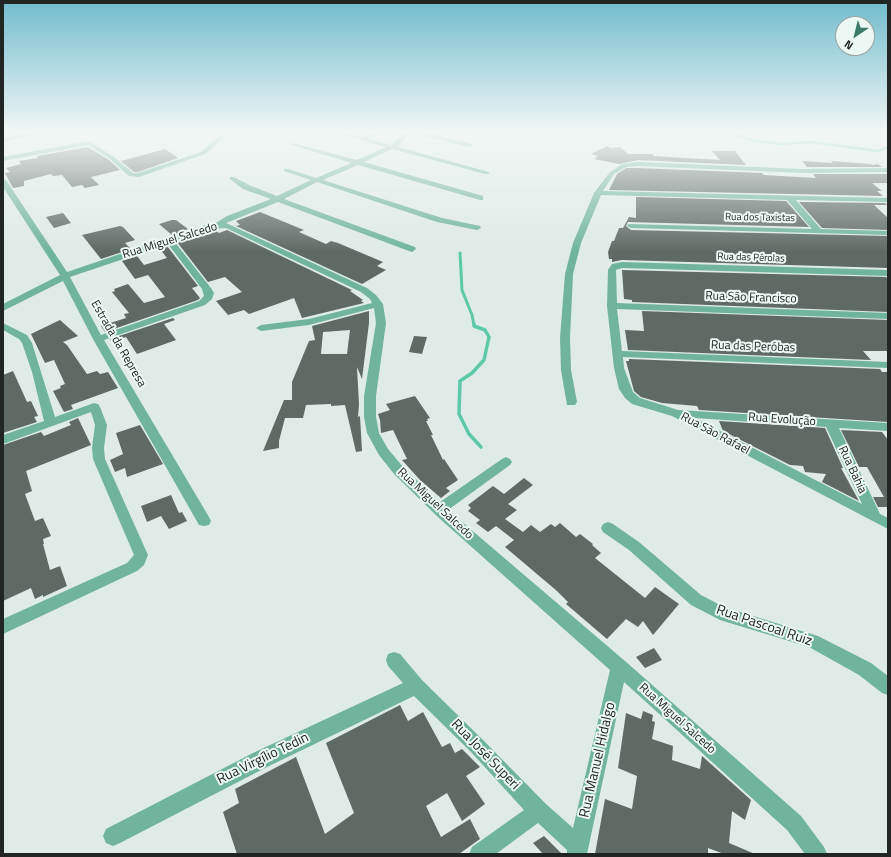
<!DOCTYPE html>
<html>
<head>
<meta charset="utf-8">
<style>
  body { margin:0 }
  #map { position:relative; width:891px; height:857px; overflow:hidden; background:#dfebe6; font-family:"Titillium Web",sans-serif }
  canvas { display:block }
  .frame { position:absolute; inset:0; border:4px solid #212523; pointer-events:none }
  .north { position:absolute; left:835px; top:16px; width:40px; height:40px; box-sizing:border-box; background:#ecf8f4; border:1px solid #9ba4a0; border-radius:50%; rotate:215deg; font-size:11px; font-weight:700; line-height:16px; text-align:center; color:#212523 }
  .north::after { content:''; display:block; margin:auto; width:14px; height:18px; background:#3d7a67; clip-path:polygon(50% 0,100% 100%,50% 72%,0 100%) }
</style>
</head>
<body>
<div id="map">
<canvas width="891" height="857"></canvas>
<div class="frame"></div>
<div class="north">N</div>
</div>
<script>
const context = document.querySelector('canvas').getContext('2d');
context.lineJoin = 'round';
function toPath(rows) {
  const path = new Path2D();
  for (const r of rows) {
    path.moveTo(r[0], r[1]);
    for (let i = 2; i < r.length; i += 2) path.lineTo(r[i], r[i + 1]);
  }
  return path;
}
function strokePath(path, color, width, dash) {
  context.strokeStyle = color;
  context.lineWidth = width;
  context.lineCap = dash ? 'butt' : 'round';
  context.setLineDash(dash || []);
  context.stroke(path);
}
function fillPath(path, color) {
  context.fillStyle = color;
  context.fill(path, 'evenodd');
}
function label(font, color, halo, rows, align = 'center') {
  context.font = font + ' "Titillium Web",sans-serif';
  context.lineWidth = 4;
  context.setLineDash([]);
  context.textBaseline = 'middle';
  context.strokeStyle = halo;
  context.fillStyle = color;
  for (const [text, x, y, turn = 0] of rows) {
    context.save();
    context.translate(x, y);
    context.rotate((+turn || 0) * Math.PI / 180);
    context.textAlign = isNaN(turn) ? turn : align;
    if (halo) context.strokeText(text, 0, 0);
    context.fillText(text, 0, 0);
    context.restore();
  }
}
strokePath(toPath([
  [682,132,732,134,755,141,781,144,811,142,878,151,888,147]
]), '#5ec9a8', 2.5);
strokePath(toPath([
  [460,253,462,290,472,315,474,325]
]), '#5ec9a8', 3);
strokePath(toPath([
  [474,324,474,326,485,330,489,337,484,360,472,373,460,381,459,414,469,434,481,447]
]), '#5ec9a8', 3.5);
fillPath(toPath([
  [607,146,611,148,620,147,628,154,653,154,653,156,720,160,712,151,735,151,746,165,638,160,619,164,594,159,598,156,591,154],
  [88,147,109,160,120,170,91,177,99,185,85,188,82,185,72,187,62,175,53,176,51,174,24,181,24,186,13,188,5,173,10,172,6,168,21,164,19,161,38,158,37,156],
  [165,149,178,158,138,172,134,172,121,161],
  [802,161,833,163,831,161,871,164,872,165,878,164,882,167,807,167],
  [626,168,638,168,762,173,764,175,816,178,813,174,888,174,888,183,872,183,882,191,877,191,883,196,609,190,617,174],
  [636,197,786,201,809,227,628,222,626,226,631,230,888,236,888,268,622,260,612,262,612,259,609,259,608,252,612,241,614,241,619,228,623,228,629,217,636,218],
  [799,202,885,203,887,205,874,205,888,218,888,230,822,228],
  [260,212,304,230,299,232,326,244,331,241,338,243,383,262,377,266,386,270,362,284,236,226,240,225,236,221],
  [63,213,71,223,54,228,46,217],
  [172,220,176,220,188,229,172,235,159,224],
  [120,226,123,227,135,240,125,243,131,249,101,259,82,235],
  [211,230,215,230,219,233,227,230,352,290,350,291,363,300,361,301,364,303,302,318,294,298,249,314,244,310,228,315,216,301,242,292,225,277,208,282,177,242],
  [167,246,198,286,192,288,200,298,198,300,105,332,101,326,126,318,124,314,129,313,112,292,115,291,114,289,128,284,144,303,165,297,148,275,135,279,122,261,137,256,144,265,167,258,159,248],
  [622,270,886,277,888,279,888,312,632,302,632,300,624,299],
  [369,311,369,323,362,379,357,367,359,404,358,417,360,416,362,451,356,452,345,405,331,406,331,404,306,405,303,418,285,418,279,441,279,448,263,451,284,400,292,400,292,382,309,341,315,340,312,326],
  [350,330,347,354,321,354,323,332],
  [642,311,888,320,888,351,863,351,871,360,628,350,625,330,644,331],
  [173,318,175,320,164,324,176,340,137,354,126,337,112,342,110,339],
  [60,320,78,336,63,342,67,345,87,374,97,371,100,374,108,372,118,388,71,405,73,409,64,412,53,391,61,388,60,386,65,384,54,360,45,363,31,334],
  [414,336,427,337,422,354,409,352],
  [629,359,880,369,882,372,888,372,888,422,699,410,697,406,662,403,641,397,634,391,626,361,629,361],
  [13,371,27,402,31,401,38,416,34,417,37,422,3,433,3,375],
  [415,396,430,418,427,419,428,421,426,421,433,435,431,435,443,460,444,459,458,480,446,488,450,491,441,498,420,480,402,460,407,459,393,430,381,433,380,420,378,414,390,410,386,404],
  [78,418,91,445,26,471,32,491,25,494,35,521,43,518,51,536,43,539,44,544,43,544,50,570,60,566,67,586,43,597,43,595,35,599,31,588,3,601,3,445,41,432,44,436,71,425,69,422],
  [719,421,825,428,843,468,841,468,859,501,822,482,826,474,805,472,803,466,790,465,723,431],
  [140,425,163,464,127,477,125,468,115,472,110,460,123,454,116,433],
  [841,430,882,432,888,440,888,507,878,507,873,497,884,497,867,467,859,467],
  [524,478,533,485,508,504,517,510,505,519,523,532,531,525,540,532,551,524,555,527,560,523,576,537,580,534,593,544,592,545,601,553,595,558,645,598,655,587,679,604,653,635,643,621,638,627,626,619,607,639,566,604,568,602,557,591,505,547,514,540,496,526,488,532,476,523,480,520,468,511,471,508,468,505,493,486,504,494],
  [171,495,179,513,182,512,187,521,169,529,161,516,147,522,141,506],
  [654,648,662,660,645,668,636,657],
  [400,705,408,721,423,712,442,747,450,743,455,753,462,749,480,767,466,776,485,804,462,821,447,793,426,806,441,837,470,819,480,839,459,854,237,854,223,812,239,803,235,789,296,757,325,834,354,813,326,743],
  [643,711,653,715,652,721,655,722,652,739,673,746,672,760,700,769,702,756,751,800,745,820,732,811,729,843,755,854,724,854,708,848,708,854,595,854,605,799,632,809,637,776,618,768,626,713,641,719],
  [544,836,562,854,543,854,533,843]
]), '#5f6a65');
fillPath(toPath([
  [35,132,48,132,3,142,3,138,35,132],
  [224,132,231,132,205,154,139,177,129,176,110,159,88,145,3,161,3,157,89,141,114,157,133,173,138,173,201,152,224,132],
  [334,132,344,132,362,137,373,132,381,132,368,139,391,145,402,135,408,132,423,132,472,144,473,145,470,147,414,134,406,137,398,147,489,172,489,174,485,174,392,149,364,162,483,196,483,200,480,200,358,165,323,180,442,218,480,226,481,228,477,230,437,222,317,182,284,199,415,247,416,249,412,252,409,251,278,202,226,223,367,288,376,295,383,304,386,323,376,396,376,417,379,433,388,449,404,468,440,502,502,459,506,457,510,459,512,462,510,465,448,510,625,661,801,816,824,847,827,854,805,854,787,830,624,682,587,854,567,854,567,850,538,823,496,854,469,854,472,847,524,810,471,752,414,696,267,767,120,843,113,846,106,843,103,836,106,829,253,753,403,683,388,666,386,660,388,654,394,652,400,654,422,680,483,740,546,804,573,828,610,670,439,518,394,474,379,455,367,433,364,417,364,396,376,323,374,308,309,325,261,331,256,328,261,325,309,319,372,303,370,299,361,292,226,228,209,229,174,241,211,288,214,293,212,299,205,305,104,340,209,517,211,521,209,525,204,526,199,525,93,339,63,281,3,311,3,304,60,275,3,187,3,180,6,180,67,272,205,225,214,224,227,216,271,199,243,189,230,179,230,177,234,177,249,185,277,196,311,180,284,171,284,169,288,169,316,178,351,163,292,145,292,143,357,160,386,147,334,132],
  [168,244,202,289,204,296,199,301,101,335,70,277,168,244],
  [638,162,803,169,888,168,888,172,803,173,638,166,626,167,614,174,603,191,888,198,888,202,796,200,821,229,888,231,888,235,631,228,627,226,628,224,812,229,787,200,601,195,581,243,573,274,570,338,571,370,577,402,575,405,567,405,561,370,560,338,565,274,573,243,594,193,610,172,622,164,638,162],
  [622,262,888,270,888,276,622,268,616,270,617,303,888,313,888,319,617,309,622,351,888,362,888,368,623,357,624,368,633,392,640,398,678,410,888,423,888,431,839,428,880,514,888,518,888,529,672,416,632,404,625,398,619,389,614,368,607,306,608,270,612,264,622,262],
  [695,418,826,427,862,504,695,418],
  [3,323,27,335,32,343,55,417,94,403,98,404,100,407,107,425,104,448,105,459,148,555,144,565,137,571,3,634,3,619,127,563,134,555,93,459,92,448,95,425,91,412,3,444,3,435,44,421,32,372,22,343,19,339,3,330,3,323],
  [608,522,613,524,639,542,701,595,724,607,818,636,871,663,888,676,888,695,882,693,859,675,809,647,720,620,691,605,629,550,603,532,601,528,603,524,608,522]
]), '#71b49d');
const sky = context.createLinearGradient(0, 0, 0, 252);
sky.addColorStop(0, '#71bcce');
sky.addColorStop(0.52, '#f1f6f4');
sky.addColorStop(1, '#f1f6f400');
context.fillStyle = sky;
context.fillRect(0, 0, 891, 252);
label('10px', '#212523', '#ecf8f4', [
  ["Rua dos Taxistas",760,218,1],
  ["Rua das Pérolas",751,258,2]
]);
label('12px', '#212523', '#ecf8f4', [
  ["Rua Miguel Salcedo",170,241,-17],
  ["Rua São Francisco",751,298,2],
  ["Estrada da Represa",118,344,60],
  ["Rua das Peróbas",753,347,2],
  ["Rua Evolução",782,420,4],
  ["Rua São Rafael",715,434,28],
  ["Rua Bahia",852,470,65],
  ["Rua Miguel Salcedo",435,504,43],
  ["Rua Miguel Salcedo",677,719,42]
]);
label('14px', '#212523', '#ecf8f4', [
  ["Rua Pascoal Ruiz",764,626,19],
  ["Rua José Superi",485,755,46],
  ["Rua Virgílio Tedin",263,759,-26],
  ["Rua Manuel Hidalgo",598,760,-77]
]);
</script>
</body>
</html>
